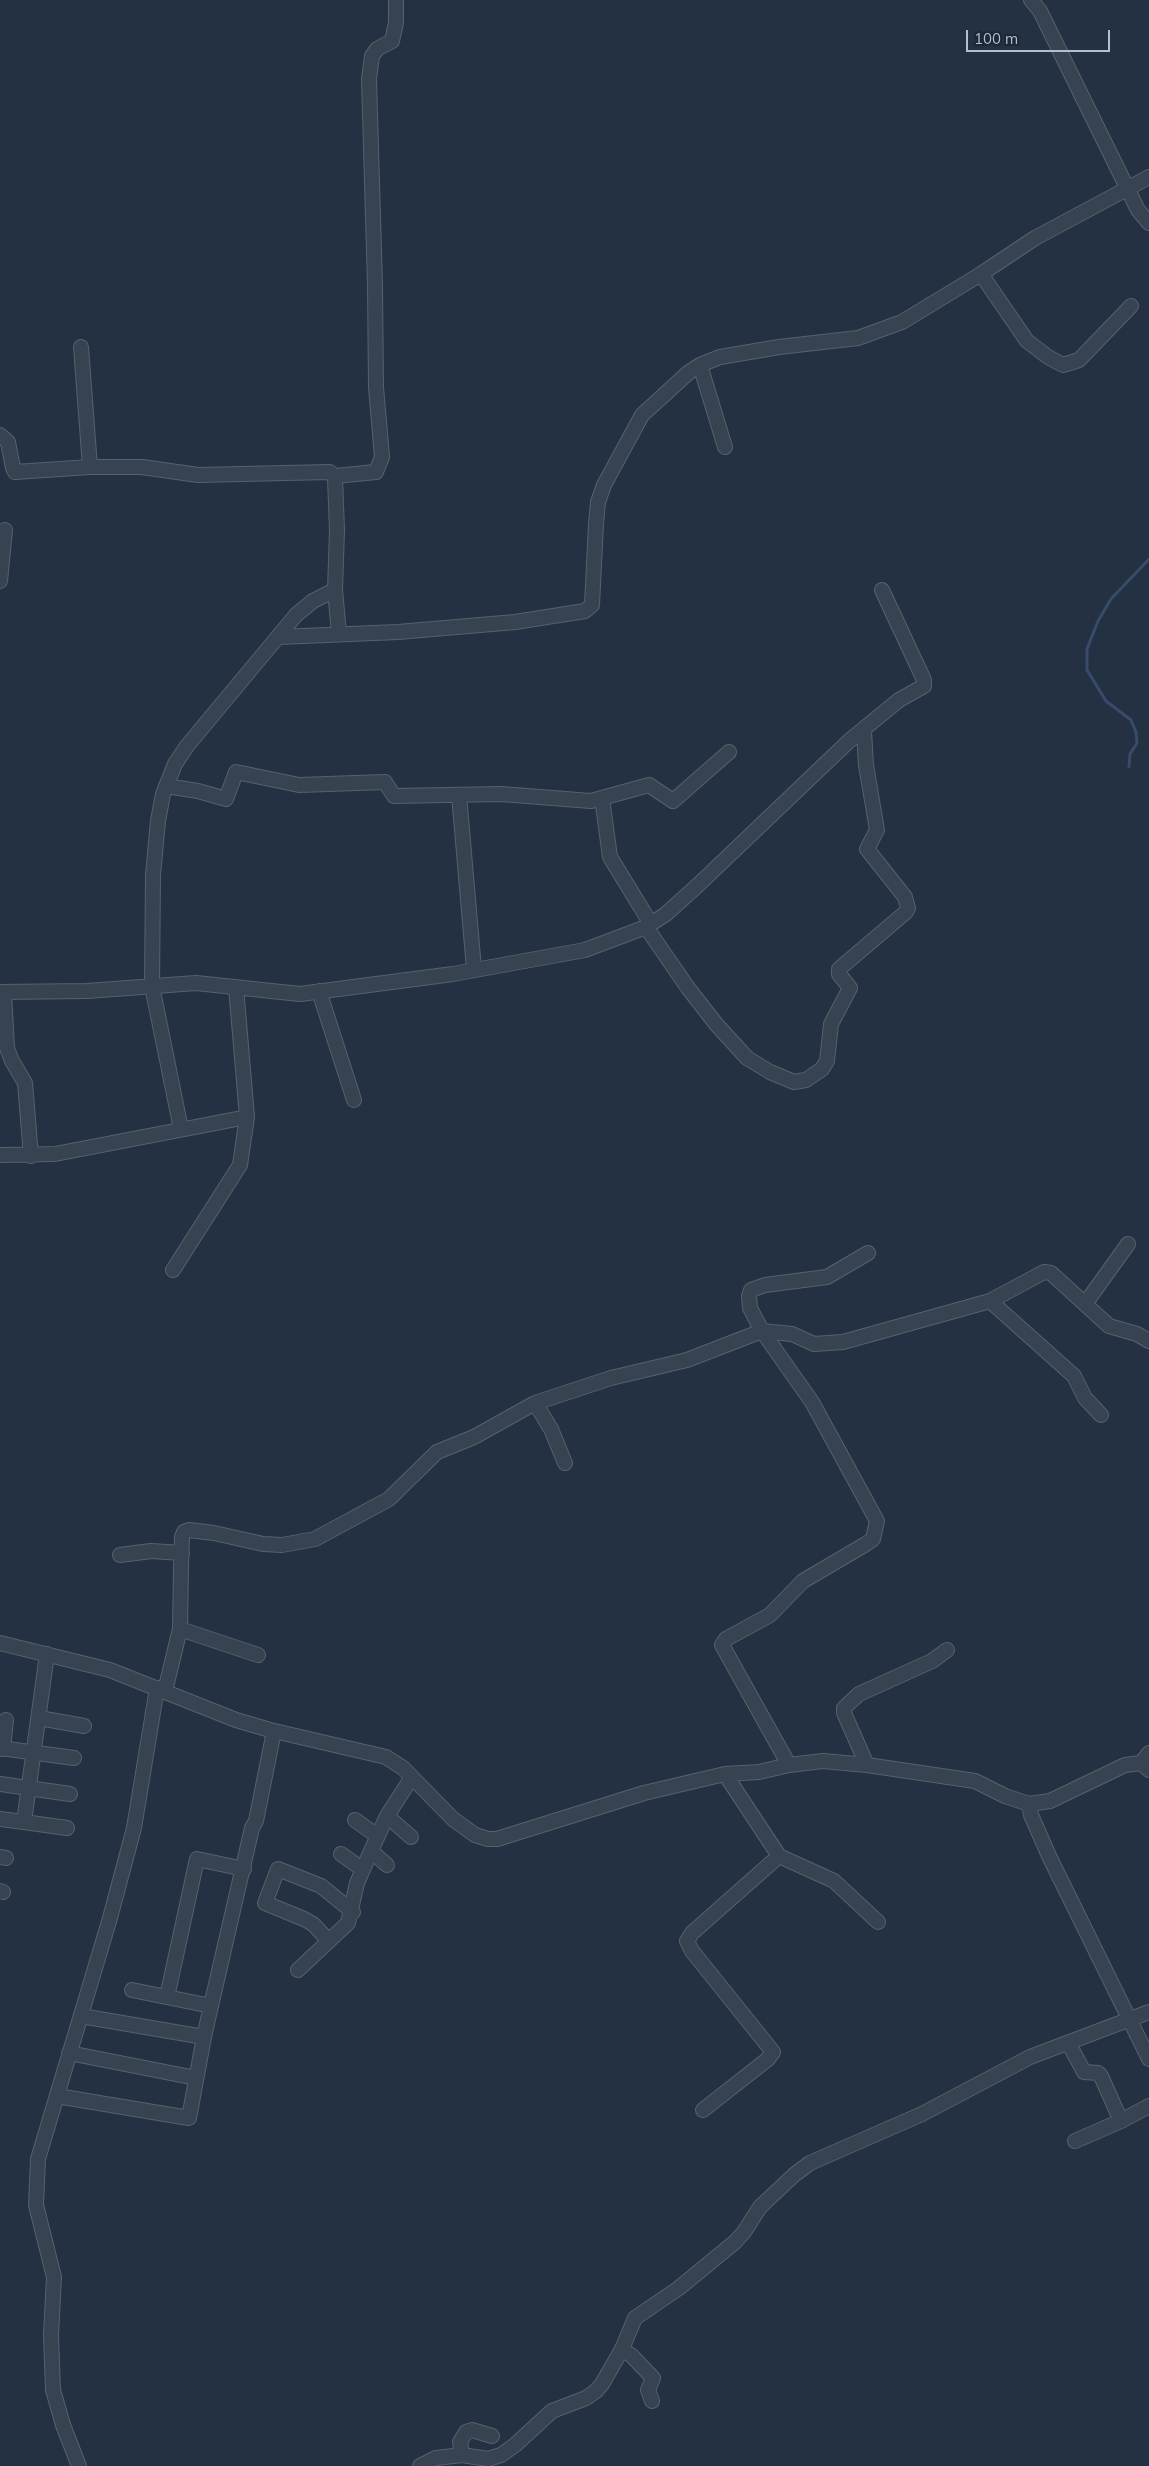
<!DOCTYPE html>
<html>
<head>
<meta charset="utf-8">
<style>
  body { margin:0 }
  #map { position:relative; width:1149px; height:2466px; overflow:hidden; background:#243142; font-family:Mulish,sans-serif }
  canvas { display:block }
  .scale { position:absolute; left:966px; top:30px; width:144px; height:22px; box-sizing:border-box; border:2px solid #b5becc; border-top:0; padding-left:6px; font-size:15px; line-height:18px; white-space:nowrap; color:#b5becc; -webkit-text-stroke:4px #1d2837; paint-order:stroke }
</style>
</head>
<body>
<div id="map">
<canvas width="1149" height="2466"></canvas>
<div class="scale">100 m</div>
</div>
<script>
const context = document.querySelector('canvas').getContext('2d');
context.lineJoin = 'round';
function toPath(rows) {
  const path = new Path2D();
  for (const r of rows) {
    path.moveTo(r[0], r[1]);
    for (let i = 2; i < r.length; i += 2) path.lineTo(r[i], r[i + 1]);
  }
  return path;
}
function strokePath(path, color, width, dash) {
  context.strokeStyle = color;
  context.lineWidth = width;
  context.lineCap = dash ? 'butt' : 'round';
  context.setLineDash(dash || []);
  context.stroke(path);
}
strokePath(toPath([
  [1129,767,1130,754,1137,743,1136,732,1131,720,1106,701,1087,670,1087,649,1098,621,1111,599,1149,559]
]), '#374b6a', 3);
const minor = toPath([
  [1031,0,1040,11,1138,210,1149,223],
  [981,274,1027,341,1048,357,1063,365,1079,360,1131,306],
  [81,347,90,467],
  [700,365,725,447],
  [0,435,8,442,13,468,15,472,90,467,142,467,198,475,330,472,335,478,337,530,335,590,313,601,296,615,187,746,175,764,163,794,158,821,153,875,152,986,181,1129],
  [335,476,376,472,382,457,376,387,375,286,369,79,372,56,377,49,392,41,396,23,396,0],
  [0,581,5,530],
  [335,590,339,634],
  [279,637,398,632,515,622,585,611,592,605,596,524,598,502,604,485,642,415,688,373,700,365,720,357,779,347,858,338,902,322,981,274,1035,238,1149,177],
  [166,786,198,791,226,799,236,772,299,785,385,782,394,796,501,794,591,801,649,785,673,801,729,752],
  [459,795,474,969],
  [602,798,610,857,651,924],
  [646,927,688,988,716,1024,747,1058,770,1072,794,1082,806,1080,822,1069,827,1061,831,1024,850,988,839,974,839,969,906,912,908,908,905,897,867,849,877,830,866,765,864,731],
  [319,991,354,1100],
  [0,992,87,991,196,983,300,994,453,974,585,950,646,927,666,914,697,886,849,741,899,700,924,686,924,680,882,590],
  [4,992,7,1048,12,1061,25,1083,31,1156],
  [0,1155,55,1154,247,1117],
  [173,1270,240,1165,247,1117,236,987],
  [990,1301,1074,1376,1085,1398,1101,1415],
  [1085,1304,1128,1244],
  [535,1403,551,1429,565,1463],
  [120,1555,151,1551,182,1553],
  [180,1629,258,1655],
  [0,1643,110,1670,236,1720,270,1730,386,1757,403,1768,453,1819,475,1835,488,1839,497,1839,644,1793,725,1774,759,1772,789,1765,823,1761,867,1765,975,1781,1005,1796,1029,1804,1050,1801,1125,1765,1141,1763,1149,1770],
  [47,1654,24,1822,67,1828],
  [165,1691,180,1629,181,1568,182,1537,184,1532,189,1530,214,1533,263,1544,282,1545,315,1539,389,1499,437,1452,474,1437,535,1403,611,1378,687,1360,762,1331,792,1334,814,1344,843,1342,990,1301,1044,1272,1051,1273,1109,1326,1137,1334,1149,1341],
  [39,1718,84,1726],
  [0,1748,74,1758],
  [3,1749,6,1720],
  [1141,1763,1149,1753],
  [789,1765,722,1645,726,1639,770,1615,803,1581,866,1544,873,1539,877,1521,812,1402,762,1331,750,1308,749,1296,751,1290,765,1285,827,1277,868,1253],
  [867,1765,844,1713,844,1708,859,1694,932,1661,947,1650],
  [725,1774,779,1856,834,1881,878,1922],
  [0,1784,70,1794],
  [1029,1804,1031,1815,1049,1856,1149,2059],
  [0,1819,24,1822],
  [355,1820,376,1835],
  [411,1837,387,1816,412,1777],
  [341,1854,362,1869],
  [0,1857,6,1858],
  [387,1865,371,1851,387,1816],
  [0,1891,3,1892],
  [329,1941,313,1924,304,1919,265,1903,278,1869,321,1886,353,1912],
  [298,1970,348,1923,357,1883,371,1851],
  [132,1990,211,2006,204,2037],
  [167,1997,197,1859,244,1869],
  [211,2006,252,1828,256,1821,274,1731],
  [1069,2044,1084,2072,1098,2073,1101,2076,1121,2121,1149,2106],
  [69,2053,196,2078],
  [57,2096,189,2118,204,2037,81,2016],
  [703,2110,768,2059,773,2052,692,1951,687,1941,692,1933,779,1856],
  [1075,2141,1121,2121],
  [622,2349,632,2356,653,2378,648,2390,652,2401],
  [462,2455,460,2442,466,2432,472,2430,492,2436],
  [79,2466,63,2425,53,2390,51,2335,54,2277,36,2205,38,2159,110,1918,134,1828,157,1688],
  [420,2466,436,2458,462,2455,488,2459,501,2455,515,2445,552,2411,586,2398,596,2391,602,2384,622,2349,635,2318,679,2288,735,2242,744,2232,760,2207,794,2175,810,2163,922,2114,1030,2057,1149,2012]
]);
strokePath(minor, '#56616f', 16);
strokePath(minor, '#384352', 14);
</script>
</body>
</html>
